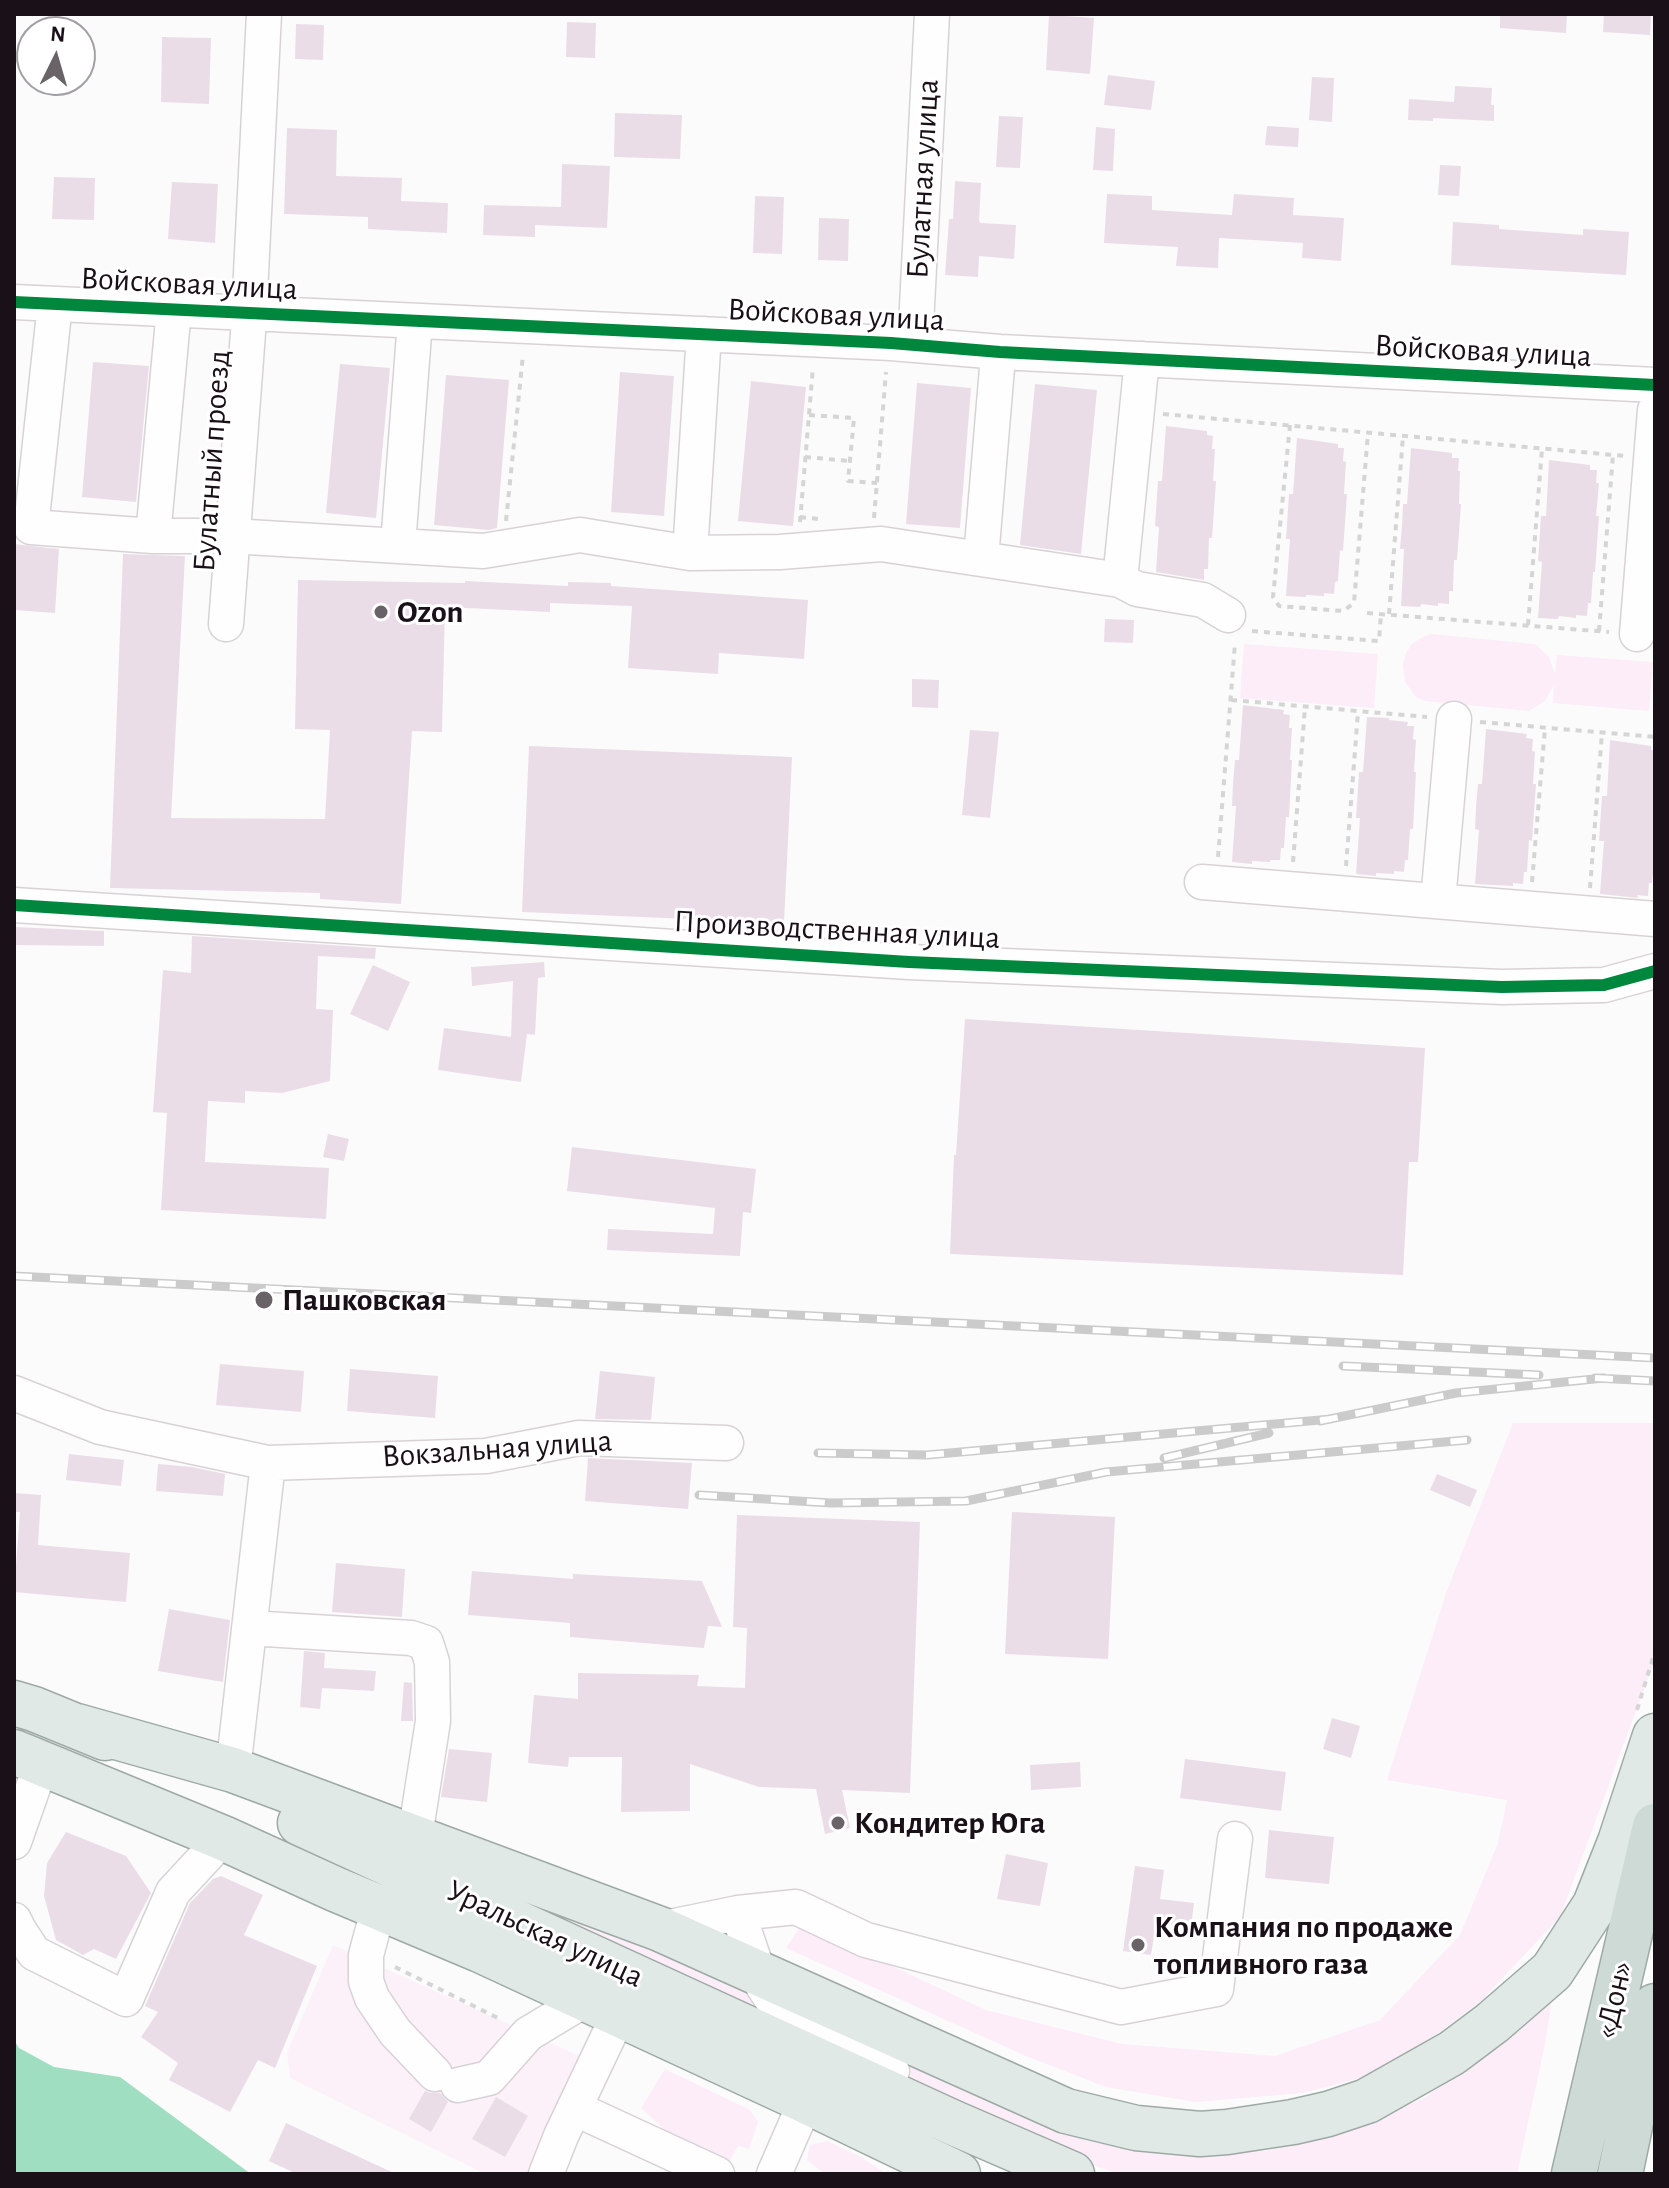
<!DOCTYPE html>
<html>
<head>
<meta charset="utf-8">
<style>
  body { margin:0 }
  #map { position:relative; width:1669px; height:2188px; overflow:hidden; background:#fbfbfb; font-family:"Alegreya Sans",sans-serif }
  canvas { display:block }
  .frame { position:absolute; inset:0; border:16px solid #1a1018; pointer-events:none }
  .north { position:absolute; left:16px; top:16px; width:80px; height:80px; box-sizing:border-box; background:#fff; border:2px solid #a39fa3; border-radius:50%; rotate:5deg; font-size:22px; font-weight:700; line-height:32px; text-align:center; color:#1a1018 }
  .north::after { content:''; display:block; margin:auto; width:28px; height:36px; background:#696267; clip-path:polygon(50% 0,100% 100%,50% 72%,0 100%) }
</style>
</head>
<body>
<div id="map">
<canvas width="1669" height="2188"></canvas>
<div class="frame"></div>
<div class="north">N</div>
</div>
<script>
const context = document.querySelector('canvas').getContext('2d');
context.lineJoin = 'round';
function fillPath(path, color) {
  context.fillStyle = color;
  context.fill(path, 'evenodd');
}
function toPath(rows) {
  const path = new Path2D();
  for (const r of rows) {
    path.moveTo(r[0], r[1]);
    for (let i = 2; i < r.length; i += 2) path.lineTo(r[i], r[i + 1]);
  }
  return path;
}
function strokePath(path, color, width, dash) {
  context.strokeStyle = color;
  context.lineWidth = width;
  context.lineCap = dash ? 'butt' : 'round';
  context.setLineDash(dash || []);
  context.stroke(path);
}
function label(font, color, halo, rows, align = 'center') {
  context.font = font + ' "Alegreya Sans",sans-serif';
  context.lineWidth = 6;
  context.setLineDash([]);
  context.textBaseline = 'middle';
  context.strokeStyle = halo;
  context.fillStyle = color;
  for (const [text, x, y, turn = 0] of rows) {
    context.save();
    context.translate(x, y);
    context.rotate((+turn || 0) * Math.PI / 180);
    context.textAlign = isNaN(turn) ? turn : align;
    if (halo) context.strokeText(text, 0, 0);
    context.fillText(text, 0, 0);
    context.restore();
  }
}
fillPath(toPath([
  [333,1945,591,2061,532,2174,485,2174,290,2078,287,2053]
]), '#fdf1f9');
fillPath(toPath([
  [1431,634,1535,644,1549,657,1555,674,1557,655,1653,662,1649,711,1553,703,1554,685,1545,701,1529,711,1425,701,1416,697,1405,682,1403,664,1406,653,1412,644,1421,638],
  [1244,644,1378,654,1374,708,1240,698],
  [1513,1423,1655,1423,1655,1659,1560,1917,1481,2001,1387,2071,1303,2093,1196,2102,1106,2087,1026,2056,786,1948,802,1924,986,2010,1122,2044,1275,2056,1380,2020,1460,1935,1498,1843,1507,1800,1387,1780,1446,1593],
  [480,1874,1202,2150,1265,2151,1340,2135,1424,2098,1468,2067,1555,1982,1545,2044,1517,2174,1118,2174,1006,2134,539,1922],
  [665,2069,750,2110,758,2122,749,2149,738,2146,723,2173,665,2147,664,2129,641,2108],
  [827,2141,859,2156,887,2174,827,2174,821,2171,807,2160,810,2145]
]), '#fcedf8');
fillPath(toPath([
  [14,2040,19,2048,54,2067,120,2077,251,2174,14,2174]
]), '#a0dec2');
fillPath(toPath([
  [1500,14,1567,14,1566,33,1500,28],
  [1604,14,1651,14,1650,35,1603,32],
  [1049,15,1094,18,1090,74,1046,70],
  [567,22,596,23,595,58,566,57],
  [296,24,324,25,323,60,295,59],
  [162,37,211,38,209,104,161,102],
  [1108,75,1155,81,1151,110,1104,105],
  [1312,77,1334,78,1332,122,1309,120],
  [1455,86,1492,88,1491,105,1494,105,1494,121,1433,118,1433,121,1408,120,1409,99,1454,102],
  [615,113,682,115,680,159,614,157],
  [999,116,1023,117,1020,168,996,167],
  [1267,126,1299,128,1298,147,1265,145],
  [1096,127,1115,129,1113,171,1093,170],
  [287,128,337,130,336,176,402,178,401,201,448,203,447,233,368,229,368,217,284,214],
  [562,164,610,166,607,228,535,225,535,237,483,235,484,205,561,207],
  [1440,165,1461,166,1459,196,1438,195],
  [54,177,95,178,94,220,52,219],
  [955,181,981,183,979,221,981,223,1016,225,1014,259,979,256,978,277,945,275,949,219,953,219],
  [172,182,218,184,215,243,168,239],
  [1107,194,1152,196,1152,210,1232,215,1234,194,1294,198,1293,215,1344,218,1341,261,1302,258,1303,243,1219,238,1218,268,1176,266,1178,247,1104,243],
  [755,196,784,197,782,254,753,253],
  [819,218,849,219,848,261,818,260],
  [1453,222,1499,225,1499,229,1583,235,1583,229,1629,232,1626,275,1451,265],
  [93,362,149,366,136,502,82,497],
  [340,364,390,368,376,518,326,513],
  [620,372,674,376,664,516,611,512],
  [446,375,509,380,497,528,489,530,434,525],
  [751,381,806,387,793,526,738,521],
  [917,383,971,388,960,528,906,524],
  [1035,384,1097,390,1081,554,1020,545],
  [1166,426,1207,431,1207,435,1213,436,1212,449,1215,449,1213,481,1216,481,1212,538,1209,538,1208,569,1204,569,1204,580,1156,572,1159,527,1155,526,1158,481,1162,481],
  [1297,438,1338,444,1338,448,1344,448,1343,461,1346,462,1344,494,1347,494,1343,551,1340,550,1338,581,1335,582,1334,594,1324,593,1324,596,1306,595,1306,597,1286,596,1290,539,1286,539,1289,494,1293,494],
  [1411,448,1452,453,1452,458,1459,458,1458,471,1460,471,1459,504,1461,504,1457,560,1454,560,1453,591,1449,591,1449,604,1438,603,1438,606,1421,604,1420,607,1401,606,1404,549,1400,549,1402,526,1403,504,1407,504],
  [1549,460,1590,465,1590,470,1597,470,1596,483,1599,483,1596,516,1599,516,1595,572,1593,572,1591,603,1588,603,1587,616,1576,615,1576,618,1559,616,1558,619,1538,618,1542,562,1538,561,1541,516,1546,516],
  [14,544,59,549,55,613,14,610],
  [123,554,185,556,171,818,325,819,330,730,295,729,298,580,465,583,465,581,568,586,568,582,611,583,611,586,808,600,804,659,719,653,718,674,628,668,632,606,550,603,550,612,445,607,442,732,412,731,401,904,320,899,320,893,110,888],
  [1105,619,1134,620,1133,643,1104,642],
  [912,679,939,680,938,708,912,707],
  [1243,705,1284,710,1283,714,1290,715,1289,728,1292,728,1290,760,1292,760,1289,817,1286,817,1284,848,1281,848,1280,860,1270,860,1270,862,1252,861,1252,864,1232,862,1236,806,1232,806,1233,783,1235,760,1239,760],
  [1367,717,1389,718,1389,720,1408,722,1407,726,1414,726,1413,739,1416,740,1414,772,1416,772,1413,829,1410,829,1408,860,1405,860,1404,872,1394,871,1394,874,1376,873,1376,876,1356,874,1360,818,1356,818,1359,772,1363,772],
  [1486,729,1527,734,1526,738,1533,739,1532,751,1535,752,1533,784,1536,784,1532,841,1529,840,1527,872,1524,872,1523,884,1513,883,1513,886,1475,884,1479,830,1475,829,1476,807,1478,784,1482,784],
  [970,730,999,732,990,818,962,815],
  [1610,740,1651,746,1651,750,1655,750,1655,852,1652,883,1649,883,1648,896,1637,895,1638,898,1600,894,1604,841,1599,841,1602,796,1607,796],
  [529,746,792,757,784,923,522,912],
  [14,927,104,931,104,946,14,945],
  [192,936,376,948,375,959,318,956,316,1009,333,1010,330,1081,282,1093,245,1091,245,1103,208,1101,205,1162,329,1168,326,1219,161,1210,167,1113,153,1112,163,970,191,973],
  [544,962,545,977,538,978,535,1035,527,1034,521,1082,438,1070,444,1028,511,1037,513,981,472,986,471,967],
  [373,965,410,982,388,1031,350,1014],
  [965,1019,1425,1048,1418,1162,1409,1162,1403,1275,950,1254,954,1155,956,1155],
  [328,1134,349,1139,344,1161,323,1157],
  [572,1147,756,1169,751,1213,743,1212,740,1256,607,1250,608,1229,713,1234,715,1208,567,1191],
  [220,1364,304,1371,301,1412,216,1405],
  [350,1369,438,1376,435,1418,347,1411],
  [600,1371,655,1377,651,1420,595,1419],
  [69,1454,124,1460,121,1486,66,1480],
  [588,1458,692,1463,688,1509,585,1501],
  [158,1464,192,1467,225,1474,223,1496,156,1491],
  [1437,1474,1477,1490,1470,1507,1430,1490],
  [14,1493,41,1495,38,1545,130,1553,126,1602,14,1592,20,1512,14,1512],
  [1012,1512,1115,1517,1108,1659,1005,1654],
  [737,1515,920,1522,910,1793,842,1790,850,1828,825,1834,816,1789,759,1787,690,1764,690,1811,621,1812,622,1757,569,1757,568,1767,528,1763,534,1695,578,1699,578,1673,699,1675,697,1686,745,1688,747,1628,733,1627],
  [336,1563,405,1569,402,1617,332,1612],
  [472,1571,573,1579,573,1574,702,1581,722,1627,708,1626,704,1648,570,1637,570,1623,468,1615],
  [169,1609,230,1620,223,1682,158,1671],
  [304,1651,325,1653,324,1668,376,1671,374,1691,322,1688,320,1709,300,1707],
  [404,1682,412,1683,413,1721,401,1721],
  [1332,1718,1360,1726,1351,1758,1323,1749],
  [449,1749,492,1753,487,1802,441,1797],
  [1185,1759,1286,1772,1281,1811,1180,1798],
  [1080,1762,1081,1787,1031,1790,1030,1765],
  [1269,1830,1334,1837,1329,1884,1265,1878],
  [66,1832,126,1856,151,1893,116,1959,94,1949,83,1955,56,1940,44,1896,47,1863],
  [1006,1854,1048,1863,1040,1906,997,1899],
  [1135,1866,1164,1870,1160,1899,1194,1903,1191,1927,1156,1923,1151,1955,1123,1951],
  [221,1876,263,1895,244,1935,317,1966,275,2068,258,2060,230,2112,169,2080,178,2063,141,2037,158,2012,145,2006,190,1903,213,1879],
  [425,2091,430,2093,440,2093,448,2102,431,2132,409,2119],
  [496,2097,528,2116,505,2157,472,2139],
  [286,2123,396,2174,297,2174,269,2161]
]), '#ebdde8');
const minor = toPath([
  [14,302,891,343,1000,352,1655,385],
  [55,304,31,527,153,536,231,536,483,551,580,535,690,553,780,552,881,544,1120,580],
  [915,345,932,14],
  [1142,359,1120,580,1137,589,1203,600,1228,615],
  [153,536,174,309],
  [398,545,415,321],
  [690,553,704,334],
  [981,558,997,368,1000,352],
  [226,624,248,333,264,14],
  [1637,634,1655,410],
  [1202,882,1655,919],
  [1438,901,1454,719],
  [14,905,909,962,1502,987,1604,985,1655,971],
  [14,1393,100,1427,268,1463],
  [249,1628,411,1638,426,1643,432,1662,433,1721,415,1836],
  [233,1770,268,1463,486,1456,579,1438,726,1443],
  [14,1842,42,1762],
  [379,1907,366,1955,366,1981,372,1998,395,2032,435,2074],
  [14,1920,19,1930,34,1953,126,1999,173,1892,223,1838],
  [660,1929,738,1913],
  [892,2071,787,2022,763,1986,738,1913,796,1907,866,1940,1121,2007,1216,1989,1235,1839],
  [458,2085,489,2078,528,2034,586,1999],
  [574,2108,717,2174],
  [546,2174,561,2136,619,2014],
  [774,2174,806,2101]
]);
const major = toPath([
  [14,1703,34,1709,105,1738],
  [77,1726,233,1770,660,1929,1066,2111,1136,2128,1200,2134,1227,2132,1293,2122,1328,2114,1367,2101,1452,2053,1492,2023,1552,1971,1595,1905,1620,1842,1655,1736],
  [14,1752,223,1838,335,1889,480,1950,806,2101,958,2174],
  [300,1823,954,2123,1072,2174]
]);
const highway = toPath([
  [1574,2174,1655,1826],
  [1620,2174,1655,2006]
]);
strokePath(minor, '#d8d2d6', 37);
strokePath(major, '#9daaa4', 47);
strokePath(highway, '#9daaa4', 47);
strokePath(toPath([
  [1163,414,1625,456],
  [809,415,854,418,848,481,877,483],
  [1290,425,1273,597,1279,606,1343,611,1354,603,1368,433],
  [805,457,850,461],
  [800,517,818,519],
  [874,518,886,372],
  [506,521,523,355],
  [800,522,813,367],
  [1367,613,1609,632],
  [1389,614,1403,436],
  [1528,625,1542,449],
  [1252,631,1379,641,1381,614],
  [1599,631,1613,455],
  [1231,700,1427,717],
  [1480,722,1655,737],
  [1218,857,1235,643],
  [1293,862,1305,707],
  [1346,866,1358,712],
  [1532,882,1545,728],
  [1590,888,1602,733],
  [1637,1710,1655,1651],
  [395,1967,502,2020]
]), '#d5d5d5', 4, [6, 6]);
strokePath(minor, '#fefefe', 34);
strokePath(major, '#e1e9e6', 44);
strokePath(highway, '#cddad5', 44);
const rail = toPath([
  [14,1276,1655,1358],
  [1343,1366,1539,1375],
  [1595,1378,1655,1381],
  [1320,1421,1456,1393,1604,1378],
  [818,1453,927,1455,1331,1419],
  [1164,1458,1269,1433],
  [699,1495,831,1503,966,1501,1106,1472,1467,1440]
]);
strokePath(rail, '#cccbcc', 9);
strokePath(rail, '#fff', 6, [18]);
strokePath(toPath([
  [14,302,891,343,1000,352,1655,385],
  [14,905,909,962,1502,987,1604,985,1655,971]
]), '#00873e', 12);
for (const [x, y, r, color] of [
  [381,612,8,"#696267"],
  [264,1300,10,"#696267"],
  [838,1823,8,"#696267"],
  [1138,1945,8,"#696267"]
]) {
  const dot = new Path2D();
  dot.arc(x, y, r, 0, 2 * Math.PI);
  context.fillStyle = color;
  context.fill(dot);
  strokePath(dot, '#fff', 3);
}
label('32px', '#1a1018', '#fff', [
  ["Булатная улица",923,179,-87],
  ["Войсковая улица",189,284,3],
  ["Войсковая улица",836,315,3],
  ["Войсковая улица",1483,351,3],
  ["Булатный проезд",212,461,-86],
  ["Производственная улица",837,930,3],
  ["Вокзальная улица",497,1449,-4],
  ["Уральская улица",545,1934,25],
  ["«Дон»",1614,2000,-77]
]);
label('bold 32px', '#1a1018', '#fff', [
  ["Ozon",397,612],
  ["Пашковская",282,1300],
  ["Кондитер Юга",854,1823],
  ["Компания по продаже",1154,1927],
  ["топливного газа",1154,1964]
], 'left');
</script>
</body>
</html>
